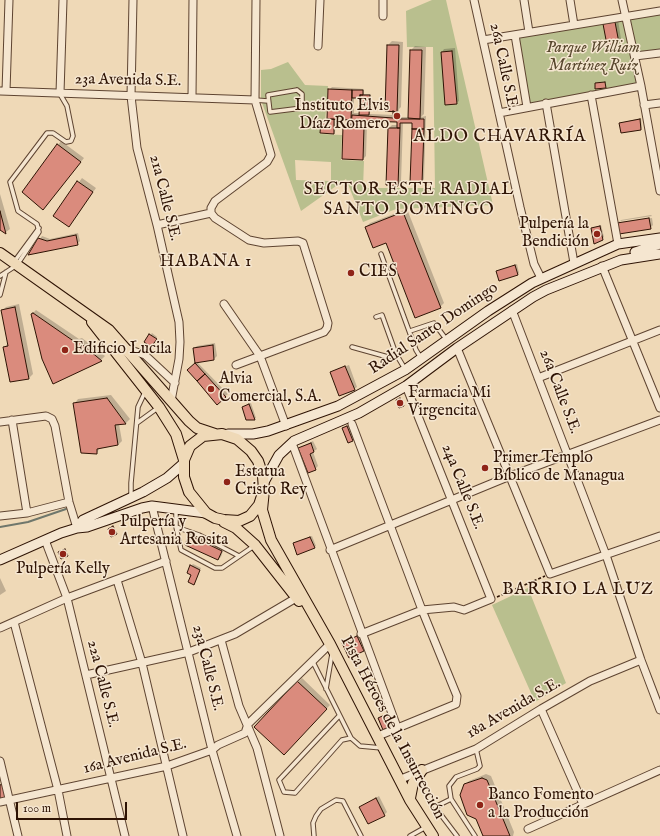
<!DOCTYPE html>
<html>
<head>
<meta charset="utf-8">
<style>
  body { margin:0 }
  #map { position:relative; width:660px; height:836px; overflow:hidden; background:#efd9b7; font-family:"IM FELL English",serif }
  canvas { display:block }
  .scale { position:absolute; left:16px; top:802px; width:111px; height:18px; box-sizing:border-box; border:2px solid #2e1304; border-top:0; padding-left:5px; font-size:12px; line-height:14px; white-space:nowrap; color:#2e1304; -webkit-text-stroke:3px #f5e6d0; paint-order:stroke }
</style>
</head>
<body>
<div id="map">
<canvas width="660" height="836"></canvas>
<div class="scale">100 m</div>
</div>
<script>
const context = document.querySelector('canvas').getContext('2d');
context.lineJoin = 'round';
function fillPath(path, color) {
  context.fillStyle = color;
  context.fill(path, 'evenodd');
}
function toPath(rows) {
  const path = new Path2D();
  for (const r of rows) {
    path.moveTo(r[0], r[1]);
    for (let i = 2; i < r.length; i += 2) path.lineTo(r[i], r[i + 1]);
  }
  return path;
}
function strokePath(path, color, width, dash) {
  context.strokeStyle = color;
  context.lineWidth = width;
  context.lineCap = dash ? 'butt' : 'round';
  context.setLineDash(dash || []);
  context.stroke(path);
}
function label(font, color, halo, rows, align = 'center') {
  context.font = font + ' "IM FELL English",serif';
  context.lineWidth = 3;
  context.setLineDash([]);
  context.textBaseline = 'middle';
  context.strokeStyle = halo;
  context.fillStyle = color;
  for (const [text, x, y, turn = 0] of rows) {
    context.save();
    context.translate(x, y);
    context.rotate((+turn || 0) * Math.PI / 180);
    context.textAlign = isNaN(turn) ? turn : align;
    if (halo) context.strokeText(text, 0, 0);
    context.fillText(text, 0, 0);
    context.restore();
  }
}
fillPath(toPath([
  [432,0,446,0,493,205,396,209,363,222,346,179,301,211,261,100,261,70,271,69,288,62,305,85,328,86,325,122,320,121,320,134,342,135,341,160,364,161,363,188,435,188,433,47,407,47,406,11],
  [295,160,331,162,331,181,296,180],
  [660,11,660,53,635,56,625,16],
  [625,17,641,86,530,103,517,35],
  [528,588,566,683,535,702,492,605]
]), '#b9bf8e');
fillPath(toPath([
  [618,20,621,39,619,42,604,25,606,22],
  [392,41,403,42,401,107,399,109,398,117,409,117,411,50,415,46,426,47,424,114,421,117,426,116,424,179,422,182,413,122,403,122,401,182,398,185,388,184,389,128,392,125,398,125,398,121,364,120,364,125,367,125,366,156,363,159,344,127,347,124,352,124,352,119,336,118,335,132,334,133,322,122,329,121,329,90,332,87,364,89,364,94,371,94,370,114,394,115,388,45],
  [354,97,361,97,360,113,354,113],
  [455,48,459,101,456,103,442,52,444,49],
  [641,118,642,128,641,130,620,123],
  [61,141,84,158,47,205,58,145],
  [82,178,96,188,69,226,54,216],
  [0,194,10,229,6,232,0,229],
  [407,209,444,303,440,307,387,241,366,227,370,223],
  [651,215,652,216,620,221,621,220],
  [652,218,653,225,650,228,618,223,620,221,620,223],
  [601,225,604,237,602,239,592,228],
  [78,233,80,241,77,244,30,254,42,236,50,239],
  [517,264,519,273,517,275,497,272],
  [19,304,33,374,29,378,11,381,4,348,8,343,2,311,6,307],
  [36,310,79,339,82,338,105,356,101,360,53,383,32,314],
  [152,333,157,337,153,344,145,342],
  [215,343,217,356,214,359,197,362,228,394,217,403,189,370,196,363,194,348,197,346],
  [349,365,357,387,354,389,331,372],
  [111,395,130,419,126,423,119,424,122,441,118,445,100,447,97,453,75,403,78,399],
  [251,403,256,418,254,419,243,407],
  [349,425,354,439,353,440,343,428],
  [313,441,317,449,313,452,318,466,315,469,299,448],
  [193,533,224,548,221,557,218,559,190,536],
  [312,536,316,546,314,547,296,542],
  [193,564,201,568,195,582,192,575,191,566],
  [0,578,6,591,0,595],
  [360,634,366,647,363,650,343,643],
  [302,678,330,705,284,754,256,727],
  [486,774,491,776,514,832,513,836,484,836,464,785,469,781],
  [379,796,387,812,384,815,361,807]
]), '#0003');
strokePath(toPath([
  [0,527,28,522,66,509]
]), '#6f776c', 2);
const building = toPath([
  [615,22,619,43,607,45,603,24,615,22],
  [387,45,399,45,397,112,385,111,387,45],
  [410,50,422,50,420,119,408,118,410,50],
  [452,51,457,104,445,105,441,52,452,51],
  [605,82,606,88,595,89,595,83,605,82],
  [328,89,352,90,351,120,327,119,328,89],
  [352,90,363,90,363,95,360,95,360,98,352,98,352,90],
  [360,95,370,95,369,115,359,115,360,95],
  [393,111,396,112,396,119,424,119,424,129,412,129,412,123,400,123,400,128,397,128,397,122,362,121,362,127,351,127,352,115,393,118,393,111],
  [328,119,334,119,334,134,320,133,321,122,328,122,328,119],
  [640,119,641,130,621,133,619,123,640,119],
  [343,126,364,127,363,160,342,159,343,126],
  [388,128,400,128,398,186,386,185,388,128],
  [412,129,424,129,422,183,410,183,412,129],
  [57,144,81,162,43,210,22,192,57,144],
  [77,181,93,192,69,227,53,216,77,181],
  [0,211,6,234,0,230,0,211],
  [403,212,441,308,415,318,386,243,373,248,365,227,403,212],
  [649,218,651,229,619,234,617,223,649,218],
  [600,226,603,240,594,244,591,228,600,226],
  [76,235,78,245,28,255,38,238,47,241,76,235],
  [515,265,518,275,499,281,496,271,515,265],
  [15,307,29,379,10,382,3,347,8,346,1,310,15,307],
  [33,313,75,342,78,341,102,361,53,384,42,359,31,314,33,313],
  [149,334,157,339,151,347,144,342,149,334],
  [213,345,214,360,195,363,193,348,213,345],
  [195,363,205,374,197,381,187,370,195,363],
  [345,366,355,390,339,396,330,372,345,366],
  [205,374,226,397,217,405,197,381,205,374],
  [107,398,126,424,115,425,118,445,97,449,97,454,81,453,73,403,107,398],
  [400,398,404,406,399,408,396,400,400,398],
  [249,404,255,420,246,420,242,407,249,404],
  [347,426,353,441,348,443,342,428,347,426],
  [311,443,314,452,310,454,316,470,308,473,298,448,311,443],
  [113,526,117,534,111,537,108,529,113,526],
  [189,535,222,551,218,560,185,545,189,535],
  [310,537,315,548,297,555,293,543,310,537],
  [65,549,68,556,61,559,58,552,65,549],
  [190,565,200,570,194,585,188,582,191,575,187,573,190,565],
  [357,636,364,651,349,658,342,643,357,636],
  [297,681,327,709,284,755,254,727,297,681],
  [389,713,394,724,383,730,378,718,389,713],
  [482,778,487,780,510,836,483,836,476,819,467,815,460,795,464,784,482,778],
  [2,784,6,798,0,799,0,785,2,784],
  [376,798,385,816,368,824,359,807,376,798]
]);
fillPath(building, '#da8b7d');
strokePath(building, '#2e1304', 1);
const lane = toPath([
  [297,90,302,94,302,108,270,112,268,95,297,90],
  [255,100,268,101],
  [381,254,416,350,421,358],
  [14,262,39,228],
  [0,276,17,265,39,232,37,224,18,211,10,182,47,133,53,133,66,142,71,141,73,136,67,106,60,94],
  [0,295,6,272],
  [376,317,382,315,396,354,405,369],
  [410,331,434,323,446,339],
  [352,347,388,357,396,354],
  [137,423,159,407],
  [131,496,131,483,138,407,145,392],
  [176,510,176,527,181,550,215,568,222,568,254,546],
  [176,527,199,535,239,556],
  [313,662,351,738,360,746,382,748],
  [326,689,332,654],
  [339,716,279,780,284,792,295,793,342,740,351,738],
  [451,799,435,807,457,836],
  [314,836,313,823,316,816,321,809,336,800,343,801,361,836],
  [410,836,426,827],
  [475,836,451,799,449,786,456,777,477,769,480,766,476,749]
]);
const street = toPath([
  [133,0,131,96,137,148,157,225,179,322,180,342,179,359,171,401],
  [383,0,383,16],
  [474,0,520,207,534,264,541,278],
  [524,0,529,32],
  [570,0,574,25],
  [622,0,641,86,660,191],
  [515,35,527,107],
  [483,40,660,11],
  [318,46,320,0],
  [635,56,660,53],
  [0,91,255,100],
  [6,91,9,0],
  [60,93,63,0],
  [591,95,618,244],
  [192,97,193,0],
  [546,103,574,263],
  [644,105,660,103],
  [499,113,641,86],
  [211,213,215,218,249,240,264,243,298,241,303,243,328,323,327,328,324,332,236,365],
  [211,213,211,208,215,201,267,162,271,155,255,100,256,0],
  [157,225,211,213],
  [602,266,660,408],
  [224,304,260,356,286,426],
  [512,310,606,555,641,660,660,710],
  [125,348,145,355,175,383],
  [457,348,550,574,660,536],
  [538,378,660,330],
  [12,420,27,513],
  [0,422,46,416,52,419,55,426,69,502,77,528],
  [352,424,422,610,457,696,456,704,378,736],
  [292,443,397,727],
  [152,506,212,750,237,836],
  [0,516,27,513,69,502],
  [45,540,67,598,125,836],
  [330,550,510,476,660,420],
  [117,580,142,663,183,836],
  [14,622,58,790,67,836],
  [0,628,67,598,166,561],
  [361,634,422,610,454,607,464,610,491,599,406,386],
  [221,640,239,706,257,748,280,836],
  [86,675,189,652,235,634,296,598],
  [541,709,583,804],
  [0,761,18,836],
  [401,779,476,749,541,709,590,681,641,660],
  [0,802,167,766,212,750,218,745,245,733,248,724,330,644],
  [528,829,660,770]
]);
const secondary = toPath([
  [635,252,660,244],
  [228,434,253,434,268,431,338,406,405,370,488,311,532,283,618,244,660,238],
  [264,482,279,455,294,441,359,413,406,386,457,348,533,297,546,290,621,260,660,254],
  [77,528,83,520,143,492,167,478,183,464],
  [0,560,61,533,77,528,87,527,142,508,152,506,206,513]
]);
const primary = toPath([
  [0,253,109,330,189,421,197,428,215,434],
  [92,322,159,407,176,434,184,460],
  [222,434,237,439,251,451,258,461,263,476,264,490,259,505,250,516,239,521,224,520,215,518,206,513,189,492,184,477,184,460,190,446,203,436,222,434],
  [264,490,262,510,271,540,330,644,410,800,433,836],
  [224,522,236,528,255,545,299,601],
  [410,798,413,783,422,770]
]);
strokePath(lane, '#5e4431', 5.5);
strokePath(street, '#5e4431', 9);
strokePath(secondary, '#2e1304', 11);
strokePath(primary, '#2e1304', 12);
strokePath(toPath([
  [497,597,545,576]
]), '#2e1304', 1.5, [3, 2]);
strokePath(lane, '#f5e6d0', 3.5);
strokePath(street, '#f5e6d0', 7);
strokePath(secondary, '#f5e6d0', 9);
strokePath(primary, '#efd9b7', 10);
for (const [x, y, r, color] of [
  [397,116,4,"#8f2418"],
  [597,234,4,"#8f2418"],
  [351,273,4,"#8f2418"],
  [65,350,4,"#8f2418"],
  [211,389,4,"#8f2418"],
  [400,403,4,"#8f2418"],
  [485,468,4,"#8f2418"],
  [227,482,4,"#8f2418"],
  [112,532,4,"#8f2418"],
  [63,554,4,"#8f2418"],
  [480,805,4,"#8f2418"]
]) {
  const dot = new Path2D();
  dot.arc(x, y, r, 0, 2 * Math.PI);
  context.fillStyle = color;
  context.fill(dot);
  strokePath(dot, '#f5e6d0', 1.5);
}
label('italic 16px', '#58472d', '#f5e6d0', [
  ["Parque William",593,49],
  ["Martínez Ruíz",593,67]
]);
label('16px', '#2e1304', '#f5e6d0', [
  ["26a Calle S.E.",503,67,78],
  ["23a Avenida S.E.",128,81,1],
  ["21a Calle S.E.",164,198,76],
  ["Radial Santo Domingo",434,329,-34],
  ["26a Calle S.E.",559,392,69],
  ["24a Calle S.E.",462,487,68],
  ["23a Calle S.E.",207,668,76],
  ["22a Calle S.E.",102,684,76],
  ["18a Avenida S.E.",514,709,-30],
  ["Pista Héroes de la Insurrección",392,728,62],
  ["16a Avenida S.E.",135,757,-14]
]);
label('16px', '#2e1304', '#f5e6d0', [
  ["Instituto Elvis",389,107,"right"],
  ["Díaz Romero",389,125,"right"],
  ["Pulpería la",589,225,"right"],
  ["Bendición",589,243,"right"],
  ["CIES",359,273],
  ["Edificio Lucila",73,350],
  ["Alvia",219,380],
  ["Comercial, S.A.",219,398],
  ["Farmacia Mi",408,394],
  ["Virgencita",408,412],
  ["Primer Templo",493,459],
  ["Bíblico de Managua",493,477],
  ["Estatua",235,473],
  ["Cristo Rey",235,491],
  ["Pulpería y",120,523],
  ["Artesania Rosita",120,541],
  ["Pulpería Kelly",63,570,"center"],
  ["Banco Fomento",488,796],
  ["a la Producción",488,814]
], 'left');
context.letterSpacing = '1px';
label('17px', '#2e1304', '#f5e6d0', [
  ["ALDO CHAVARRÍA",500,138],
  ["SECTOR ESTE RADIAL",409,191],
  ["SANTO DOMINGO",409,211],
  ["HABANA 1",206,263],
  ["BARRIO LA LUZ",578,591]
]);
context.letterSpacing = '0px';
</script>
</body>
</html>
